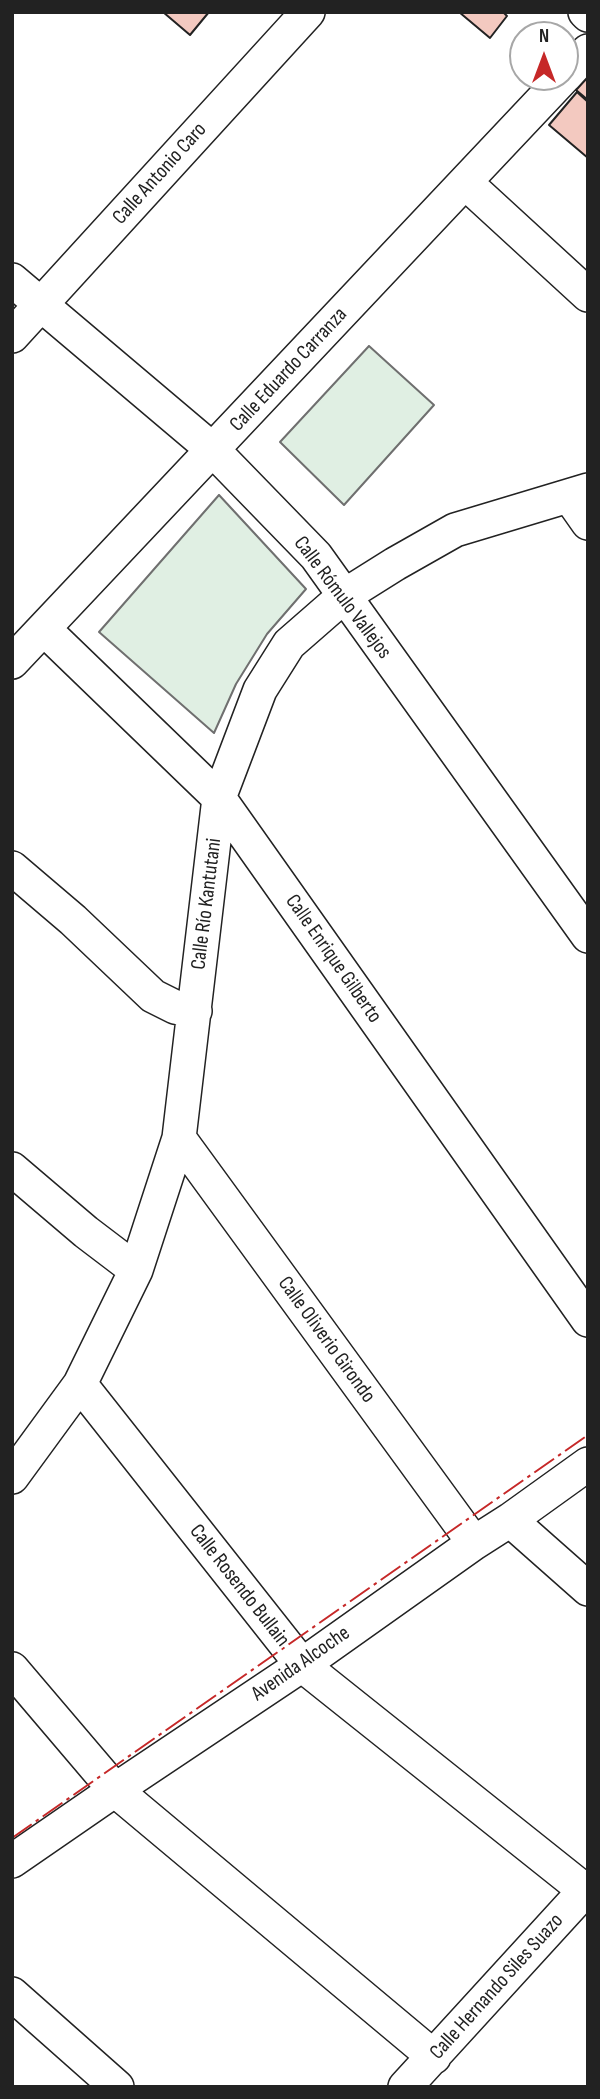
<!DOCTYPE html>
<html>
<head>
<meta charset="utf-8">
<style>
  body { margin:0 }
  #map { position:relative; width:600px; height:2099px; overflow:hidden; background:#fff; font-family:"Sofia Sans Condensed",sans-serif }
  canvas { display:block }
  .frame { position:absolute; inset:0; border:14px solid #222; pointer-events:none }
  .north { position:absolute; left:509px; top:21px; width:70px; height:70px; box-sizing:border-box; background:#fff; border:2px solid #a7a7a7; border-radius:50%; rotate:0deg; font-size:19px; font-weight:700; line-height:28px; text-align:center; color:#222 }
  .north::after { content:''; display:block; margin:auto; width:24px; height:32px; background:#c62828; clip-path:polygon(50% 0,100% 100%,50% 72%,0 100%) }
</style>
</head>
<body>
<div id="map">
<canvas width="600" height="2099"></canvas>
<div class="frame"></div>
<div class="north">N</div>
</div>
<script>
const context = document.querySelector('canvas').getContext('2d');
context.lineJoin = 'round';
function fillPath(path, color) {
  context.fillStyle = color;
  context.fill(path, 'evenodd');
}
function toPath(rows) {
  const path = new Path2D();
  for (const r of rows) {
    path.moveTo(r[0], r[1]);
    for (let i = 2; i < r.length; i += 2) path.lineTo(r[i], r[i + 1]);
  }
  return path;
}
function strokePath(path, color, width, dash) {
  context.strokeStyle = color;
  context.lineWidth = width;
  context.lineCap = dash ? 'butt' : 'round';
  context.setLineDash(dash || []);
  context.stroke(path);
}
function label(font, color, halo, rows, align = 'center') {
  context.font = font + ' "Sofia Sans Condensed",sans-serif';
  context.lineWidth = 5;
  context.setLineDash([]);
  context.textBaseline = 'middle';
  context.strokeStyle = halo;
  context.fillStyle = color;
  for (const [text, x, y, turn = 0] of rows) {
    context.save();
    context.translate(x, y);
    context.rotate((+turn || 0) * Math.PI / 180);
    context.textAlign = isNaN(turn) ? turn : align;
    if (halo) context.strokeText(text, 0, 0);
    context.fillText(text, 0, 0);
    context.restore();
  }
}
const green = toPath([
  [369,346,434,405,344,505,280,442,369,346],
  [219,495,306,589,267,634,236,684,214,733,99,632,219,495]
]);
fillPath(green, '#e0efe3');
strokePath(green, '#6f6f6f', 2);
const building = toPath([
  [163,12,209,12,190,35,163,12],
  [459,12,503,12,507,16,490,38,459,12],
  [588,77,588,100,576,90,588,77],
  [577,92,588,102,588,158,549,125,577,92]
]);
fillPath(building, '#f3c9c0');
strokePath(building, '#222', 2);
const minor = toPath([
  [585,12,588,15],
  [565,76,588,51],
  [466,183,588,295],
  [12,280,213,450,316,556,588,936],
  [12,336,308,12],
  [569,496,588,523],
  [44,629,219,798,588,1320],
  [12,662,564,77],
  [12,868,73,920,153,996,175,1007,195,1011],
  [179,1138,474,1543],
  [12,1169,86,1232,136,1270],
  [80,1384,302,1665,588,1893],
  [12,1477,80,1384,136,1270,179,1138,219,798,260,690,289,644,344,596,395,564,455,530,588,490],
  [510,1520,588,1589],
  [12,1669,115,1790,434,2057],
  [12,1861,115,1790,302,1665,474,1543,510,1520,588,1464],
  [12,1994,117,2087],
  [405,2087,588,1887]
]);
strokePath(minor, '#222', 36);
strokePath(minor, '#fff', 33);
strokePath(toPath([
  [12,1838,588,1435]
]), '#c62828', 2, [24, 5, 3.5, 5]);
label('21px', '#222', '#fff', [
  ["Calle Antonio Caro",160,174,-48],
  ["Calle Eduardo Carranza",289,370,-47],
  ["Calle Rómulo Vallejos",342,598,53],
  ["Calle Río Kantutani",207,904,-83],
  ["Calle Enrique Gilberto",333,959,55],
  ["Calle Oliverio Girondo",326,1340,54],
  ["Calle Rosendo Bullain",239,1586,52],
  ["Avenida Alcoche",301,1664,-35],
  ["Calle Hernando Siles Suazo",497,1987,-48]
]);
</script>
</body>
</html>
